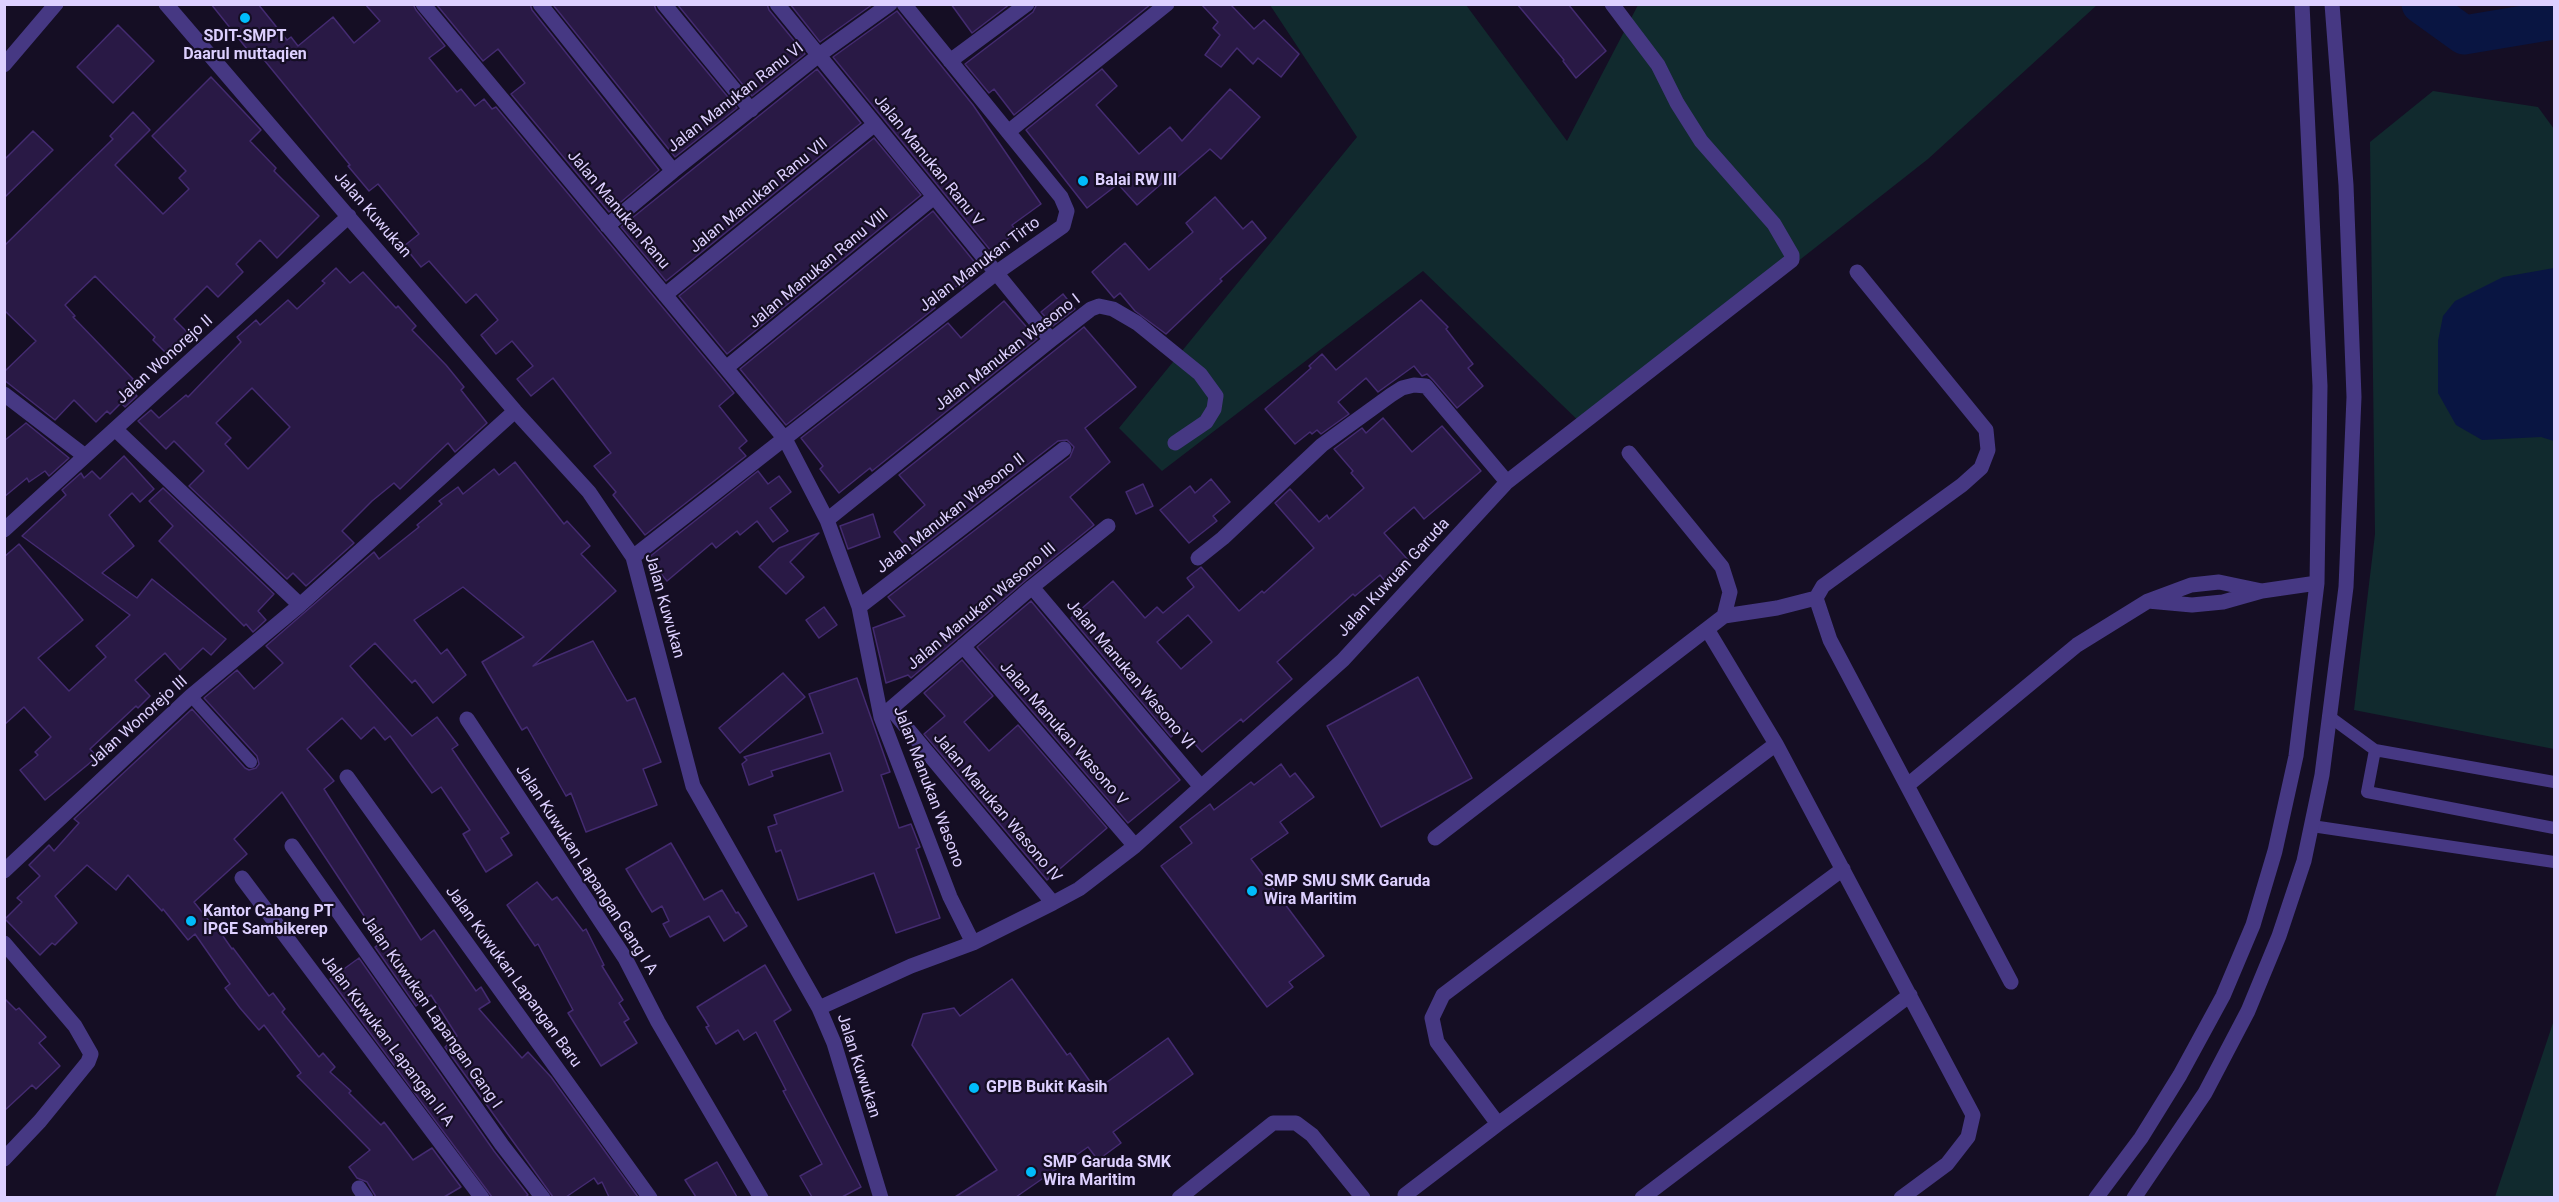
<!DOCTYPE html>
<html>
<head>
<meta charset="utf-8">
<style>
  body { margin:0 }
  #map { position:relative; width:2559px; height:1202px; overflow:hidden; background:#150e24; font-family:Roboto,sans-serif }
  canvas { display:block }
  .frame { position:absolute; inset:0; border:6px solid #ddd0ff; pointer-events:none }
</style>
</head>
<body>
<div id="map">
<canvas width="2559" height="1202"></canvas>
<div class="frame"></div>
</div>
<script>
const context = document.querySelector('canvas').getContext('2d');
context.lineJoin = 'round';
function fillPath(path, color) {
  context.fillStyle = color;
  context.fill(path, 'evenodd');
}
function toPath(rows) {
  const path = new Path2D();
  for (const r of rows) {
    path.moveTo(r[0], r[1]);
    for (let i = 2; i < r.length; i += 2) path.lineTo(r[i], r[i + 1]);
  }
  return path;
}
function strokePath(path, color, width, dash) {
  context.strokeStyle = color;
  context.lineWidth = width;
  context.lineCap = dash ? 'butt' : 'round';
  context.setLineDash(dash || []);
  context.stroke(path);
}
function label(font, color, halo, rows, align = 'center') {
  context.font = font + ' Roboto,sans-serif';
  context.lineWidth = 4.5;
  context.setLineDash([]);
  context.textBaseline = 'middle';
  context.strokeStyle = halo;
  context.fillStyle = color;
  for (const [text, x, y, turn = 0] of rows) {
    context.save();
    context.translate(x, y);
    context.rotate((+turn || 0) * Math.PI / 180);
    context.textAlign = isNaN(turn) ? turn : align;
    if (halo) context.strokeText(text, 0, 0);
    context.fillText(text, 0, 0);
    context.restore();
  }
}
fillPath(toPath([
  [1270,5,1466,5,1567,141,1638,5,2097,5,1928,159,1586,428,1423,271,1162,471,1119,428,1357,137],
  [2433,91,2538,107,2554,129,2554,749,2354,710,2375,534,2370,142],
  [2554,1020,2554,1197,2495,1197]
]), '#112a2e');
fillPath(toPath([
  [2554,268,2554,441,2541,437,2482,440,2456,425,2438,393,2438,341,2443,316,2455,301,2503,277]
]), '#091542');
strokePath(toPath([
  [2421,4,2464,35,2554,20]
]), '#091542', 39);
const building = toPath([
  [211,4,258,4,287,40,291,37,298,46,333,17,354,43,380,21,365,4,413,4,416,10,445,46,429,58,457,92,461,89,475,106,484,99,492,109,496,107,734,393,719,406,747,441,739,448,746,456,645,535,613,495,616,492,594,466,611,453,553,378,531,396,517,379,533,366,512,341,496,354,481,335,498,320,476,294,466,303,429,261,421,267,404,246,419,234,378,184,369,191,348,166,350,165,256,50,251,54,211,4],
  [436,4,530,4,532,10,659,170,609,212,511,94,525,83,498,49,483,61,436,4],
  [556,4,654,4,656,10,737,108,675,157,554,6,556,4],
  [677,4,767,4,769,10,805,54,752,96,677,4],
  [790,4,873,4,820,42,790,4],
  [951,4,1010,4,972,33,951,4],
  [1037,4,1151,4,1014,115,994,89,989,93,965,64,1033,12,1037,4],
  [1201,4,1230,4,1254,29,1264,20,1299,54,1281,77,1258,58,1253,64,1237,48,1221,67,1205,55,1220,35,1213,28,1218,22,1201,4],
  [1517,4,1568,4,1606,51,1576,78,1563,61,1564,60,1517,4],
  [897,11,973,105,1041,204,1012,225,1017,232,991,251,833,57,897,11],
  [118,25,154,61,113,103,77,67,118,25],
  [817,69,861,123,666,281,621,227,817,69],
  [1102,69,1117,86,1096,105,1139,154,1170,127,1182,141,1230,89,1260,117,1221,159,1210,149,1172,182,1168,178,1137,205,1118,184,1087,208,1026,130,1102,69],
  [211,77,261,130,250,141,276,168,274,171,319,216,277,258,260,240,236,264,243,272,218,297,207,286,174,319,192,337,171,358,153,340,155,337,95,276,65,305,75,316,73,317,133,379,127,386,137,396,125,407,121,403,110,414,107,411,96,422,74,400,55,420,4,380,4,372,36,341,4,310,4,246,113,139,110,136,133,112,150,130,115,165,163,214,189,189,179,178,186,171,152,136,211,77],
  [33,131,53,150,4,198,4,160,33,131],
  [874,138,921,195,727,354,679,296,874,138],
  [1215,197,1243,229,1252,221,1266,238,1220,279,1222,281,1166,334,1135,311,1120,293,1114,298,1092,272,1125,243,1149,270,1193,232,1186,223,1215,197],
  [933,211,981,270,962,287,959,284,934,306,935,308,786,425,740,369,933,211],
  [336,268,350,283,363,272,396,308,398,306,416,326,412,330,446,365,464,387,461,390,487,423,455,452,448,443,400,489,394,483,372,501,342,531,354,543,306,586,293,573,287,579,189,486,204,471,174,441,166,449,138,421,151,410,159,418,186,395,188,397,241,342,237,337,256,320,260,325,288,300,297,309,325,283,322,281,336,268],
  [252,388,290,427,248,469,225,444,231,438,216,423,252,388],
  [1063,294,1075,309,1053,326,1041,312,1063,294],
  [1421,300,1448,327,1446,329,1473,364,1468,368,1483,386,1457,408,1433,380,1427,374,1422,376,1414,366,1378,392,1366,378,1338,402,1349,414,1321,434,1317,430,1312,434,1310,432,1295,444,1265,409,1311,368,1309,366,1322,354,1336,370,1421,300],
  [1004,301,1037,339,872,471,870,468,839,493,820,469,823,466,801,438,948,323,961,338,1004,301],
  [1084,327,1136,387,1085,428,1110,462,1070,497,1094,525,1026,580,911,678,908,675,886,683,873,628,905,616,888,597,1070,457,1074,447,1067,440,1058,441,912,554,894,532,925,505,899,475,1084,327],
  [1383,418,1412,452,1442,426,1481,471,1424,519,1414,507,1384,533,1408,560,1385,581,1380,575,1355,596,1353,594,1277,662,1292,679,1243,722,1241,719,1202,752,1181,728,1171,737,1071,618,1113,581,1145,618,1157,607,1163,613,1194,587,1187,578,1201,567,1239,611,1262,591,1264,593,1314,548,1275,503,1290,489,1319,522,1327,515,1329,519,1364,488,1351,473,1353,471,1334,449,1362,428,1366,433,1383,418],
  [1188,615,1212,642,1181,669,1157,642,1188,615],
  [26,423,69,458,49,476,45,471,29,482,27,478,4,497,4,441,26,423],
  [124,456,154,489,140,502,132,493,109,515,134,546,102,573,137,598,152,579,226,639,211,655,203,648,180,670,165,653,135,680,150,696,138,708,136,706,90,749,97,757,45,800,20,770,38,755,35,752,51,737,24,707,4,725,4,557,19,544,83,620,38,658,69,691,106,657,96,646,130,615,22,536,66,495,62,490,81,473,84,478,92,471,100,479,124,456],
  [515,462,564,524,567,521,590,546,581,554,616,591,533,666,593,641,627,701,635,698,648,729,661,762,643,769,657,805,586,832,571,793,566,796,527,727,522,730,482,662,524,637,463,587,414,620,441,654,447,649,466,675,433,703,415,680,412,683,375,643,350,666,412,736,437,717,458,745,452,749,509,833,501,838,512,855,486,872,463,834,470,830,441,787,432,793,390,736,385,740,374,727,361,739,342,718,307,749,334,781,324,789,421,940,434,930,476,991,481,987,490,1002,479,1009,522,1058,528,1052,551,1077,638,1197,609,1197,602,1182,598,1184,594,1178,566,1197,553,1197,445,1047,457,1036,431,995,416,1006,375,947,382,943,282,792,234,839,247,854,194,902,214,927,216,926,232,949,233,948,269,996,273,993,285,1009,282,1012,319,1057,323,1053,335,1067,330,1072,351,1091,349,1093,381,1125,384,1122,413,1160,432,1148,461,1187,444,1197,376,1197,367,1182,357,1178,349,1167,370,1150,297,1076,301,1073,264,1025,259,1030,240,1008,225,988,230,984,195,934,188,940,163,909,162,911,128,875,116,890,87,865,55,896,77,923,55,945,52,943,40,955,5,919,22,902,17,898,40,876,29,865,49,845,54,851,79,823,74,819,192,709,245,768,249,770,256,768,259,764,257,756,204,698,237,670,254,689,283,663,266,646,374,552,379,559,419,527,417,525,442,504,439,501,458,487,463,494,494,469,499,475,515,462],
  [758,471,768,484,779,476,791,492,770,508,788,531,773,542,757,521,740,535,737,531,716,548,712,543,667,581,648,558,758,471],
  [1211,479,1230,502,1213,516,1217,521,1189,543,1160,510,1190,486,1195,493,1211,479],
  [1143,484,1153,506,1136,514,1126,492,1143,484],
  [163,488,274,594,258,611,266,620,253,632,246,624,244,626,159,541,173,526,149,501,163,488],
  [873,514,880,537,848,549,840,526,873,514],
  [819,533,790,562,804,577,786,594,759,567,779,548,819,533],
  [1031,601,1180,780,1128,823,977,647,1031,601],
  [824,607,837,625,819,638,806,620,824,607],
  [962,660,993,696,964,722,989,751,1018,725,1107,828,1047,880,924,734,945,716,924,693,962,660],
  [783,673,805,697,740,753,719,728,783,673],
  [1418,677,1472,778,1381,827,1327,726,1418,677],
  [857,678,890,772,881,775,899,828,911,824,920,847,916,849,940,918,896,933,874,873,798,900,781,850,776,852,768,827,777,824,774,815,843,791,830,753,771,771,773,776,749,785,742,764,747,760,744,757,823,733,809,694,857,678],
  [1281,764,1290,777,1295,773,1314,797,1280,822,1288,833,1251,859,1324,956,1289,982,1293,987,1267,1007,1161,866,1192,843,1180,827,1210,804,1214,810,1251,782,1254,785,1281,764],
  [671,843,704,900,722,890,736,913,738,912,747,926,724,941,709,916,670,937,663,924,669,921,662,906,652,912,626,869,671,843],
  [537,882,552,900,557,897,583,931,586,929,604,965,602,966,623,1000,619,1003,629,1019,624,1022,637,1043,601,1066,568,1013,573,1010,538,944,535,946,507,905,537,882],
  [359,958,494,1151,528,1195,525,1197,492,1197,330,979,359,958],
  [765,965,791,1010,774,1021,861,1187,842,1197,812,1197,800,1176,822,1164,783,1091,786,1090,756,1032,744,1040,738,1030,716,1044,706,1027,709,1026,697,1007,765,965],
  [1012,979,1067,1055,1070,1053,1096,1090,1168,1038,1193,1074,1113,1132,1121,1143,1098,1160,1088,1147,1016,1197,955,1197,997,1170,912,1045,923,1014,954,1008,960,1016,1012,979],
  [4,998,16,1010,19,1008,46,1037,39,1043,60,1066,36,1089,32,1085,4,1111,4,998],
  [717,1162,737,1197,696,1197,685,1180,717,1162]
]);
fillPath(building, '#291945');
strokePath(building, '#442b71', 1.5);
strokePath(toPath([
  [191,696,251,762],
  [2330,717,2375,750,2554,782],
  [2375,750,2367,792,2554,828],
  [2312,826,2554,862]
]), '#463883', 12);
strokePath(toPath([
  [166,4,515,411,589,492,633,557,693,786,819,1008,834,1043,881,1198],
  [423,4,785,439,827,520,859,607,881,717,950,897,973,943],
  [540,4,673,171],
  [664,4,751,110],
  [777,4,1051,340],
  [950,61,1027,4],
  [1008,132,1167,4],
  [607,226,673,171,819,55,890,4],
  [1857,272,1986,430,1988,450,1981,468,1962,485,1823,586,1816,598,1830,640,2011,982],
  [665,295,875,124],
  [726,368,934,197],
  [4,394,85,456],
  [115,429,300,605],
  [1507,482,1792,260,1792,255,1774,224,1701,141,1677,103,1658,65,1612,4],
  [827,520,1051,340,1091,309,1099,306,1113,309,1137,323,1200,374,1216,396,1214,409,1206,422,1175,443],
  [4,530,349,216],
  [633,557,996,273,1063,226,1067,211,1061,197,904,4],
  [1032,587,1201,787],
  [2148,601,2192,605,2223,602,2262,591,2317,583],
  [859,607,1064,449],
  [1724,616,1777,608,1816,598],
  [1707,629,1776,744,1973,1115,1968,1137,1947,1164,1901,1198],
  [963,646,1135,846],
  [891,709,1053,903],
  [881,717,1032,587,1108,526],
  [467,719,625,958,658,1022,761,1198],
  [1776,744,1443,995,1432,1018,1437,1042,1498,1124,1843,869],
  [347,777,650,1198],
  [1909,784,2077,645,2148,601,2191,585,2219,582,2262,591],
  [1435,838,1724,616,1730,592,1722,567,1629,453],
  [292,846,502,1145,543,1198],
  [4,871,191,696,300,605,515,411],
  [242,878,482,1198],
  [4,943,75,1026,91,1054,88,1062,40,1121,4,1159],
  [819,1008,911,966,973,943,1053,903,1079,889,1135,846,1343,660,1507,482,1426,386,1414,385,1402,388,1391,395,1322,445,1223,538,1198,558],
  [359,1188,366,1198],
  [1179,1198,1273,1123,1296,1123,1312,1135,1363,1198],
  [1407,1198,1405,1195,1498,1124],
  [1642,1198,1910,995],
  [2096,1198,2141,1138,2180,1075,2223,996,2253,925,2275,851,2296,756,2317,583,2320,386,2302,4],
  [2134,1198,2205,1093,2248,1011,2279,936,2304,861,2322,775,2346,587,2354,397,2346,185,2332,4]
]), '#463883', 15);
strokePath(toPath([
  [4,65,56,4]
]), '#463883', 15);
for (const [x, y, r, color] of [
  [245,18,6,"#00bcfb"],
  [1083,181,6,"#00bcfb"],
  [1252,891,6,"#00bcfb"],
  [191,921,6,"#00bcfb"],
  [974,1088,6,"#00bcfb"],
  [1031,1172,6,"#00bcfb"]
]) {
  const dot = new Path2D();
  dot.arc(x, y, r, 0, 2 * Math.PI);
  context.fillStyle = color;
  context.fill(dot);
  strokePath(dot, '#150e24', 2);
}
label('bold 16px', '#ddd0ff', '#150e24', [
  ["SDIT-SMPT",245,37,"center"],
  ["Daarul muttaqien",245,55,"center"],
  ["Balai RW III",1095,181],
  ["SMP SMU SMK Garuda",1264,882],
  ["Wira Maritim",1264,900],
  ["Kantor Cabang PT",203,912],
  ["IPGE Sambikerep",203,930],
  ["GPIB Bukit Kasih",986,1088],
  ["SMP Garuda SMK",1043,1163],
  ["Wira Maritim",1043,1181]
], 'left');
label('16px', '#ddd0ff', '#150e24', [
  ["Jalan Manukan Ranu VI",736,98,-38],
  ["Jalan Manukan Ranu V",928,161,51],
  ["Jalan Manukan Ranu VII",759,196,-39],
  ["Jalan Manukan Ranu",618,210,50],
  ["Jalan Kuwukan",372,215,49],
  ["Jalan Manukan Tirto",980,265,-37],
  ["Jalan Manukan Ranu VIII",819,269,-40],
  ["Jalan Manukan Wasono I",1008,353,-38],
  ["Jalan Wonorejo II",165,360,-42],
  ["Jalan Manukan Wasono II",951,514,-38],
  ["Jalan Kuwuan Garuda",1394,578,-47],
  ["Jalan Kuwukan",664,606,74],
  ["Jalan Manukan Wasono III",982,607,-40],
  ["Jalan Manukan Wasono VI",1130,675,50],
  ["Jalan Wonorejo III",138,722,-42],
  ["Jalan Manukan Wasono V",1063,734,49],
  ["Jalan Manukan Wasono",928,787,69],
  ["Jalan Manukan Wasono IV",997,808,50],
  ["Jalan Kuwukan Lapangan Gang I A",586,870,57],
  ["Jalan Kuwukan Lapangan Baru",513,977,54],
  ["Jalan Kuwukan Lapangan Gang I",431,1012,55],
  ["Jalan Kuwukan Lapangan II A",387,1041,53],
  ["Jalan Kuwukan",858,1066,72]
]);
</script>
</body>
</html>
